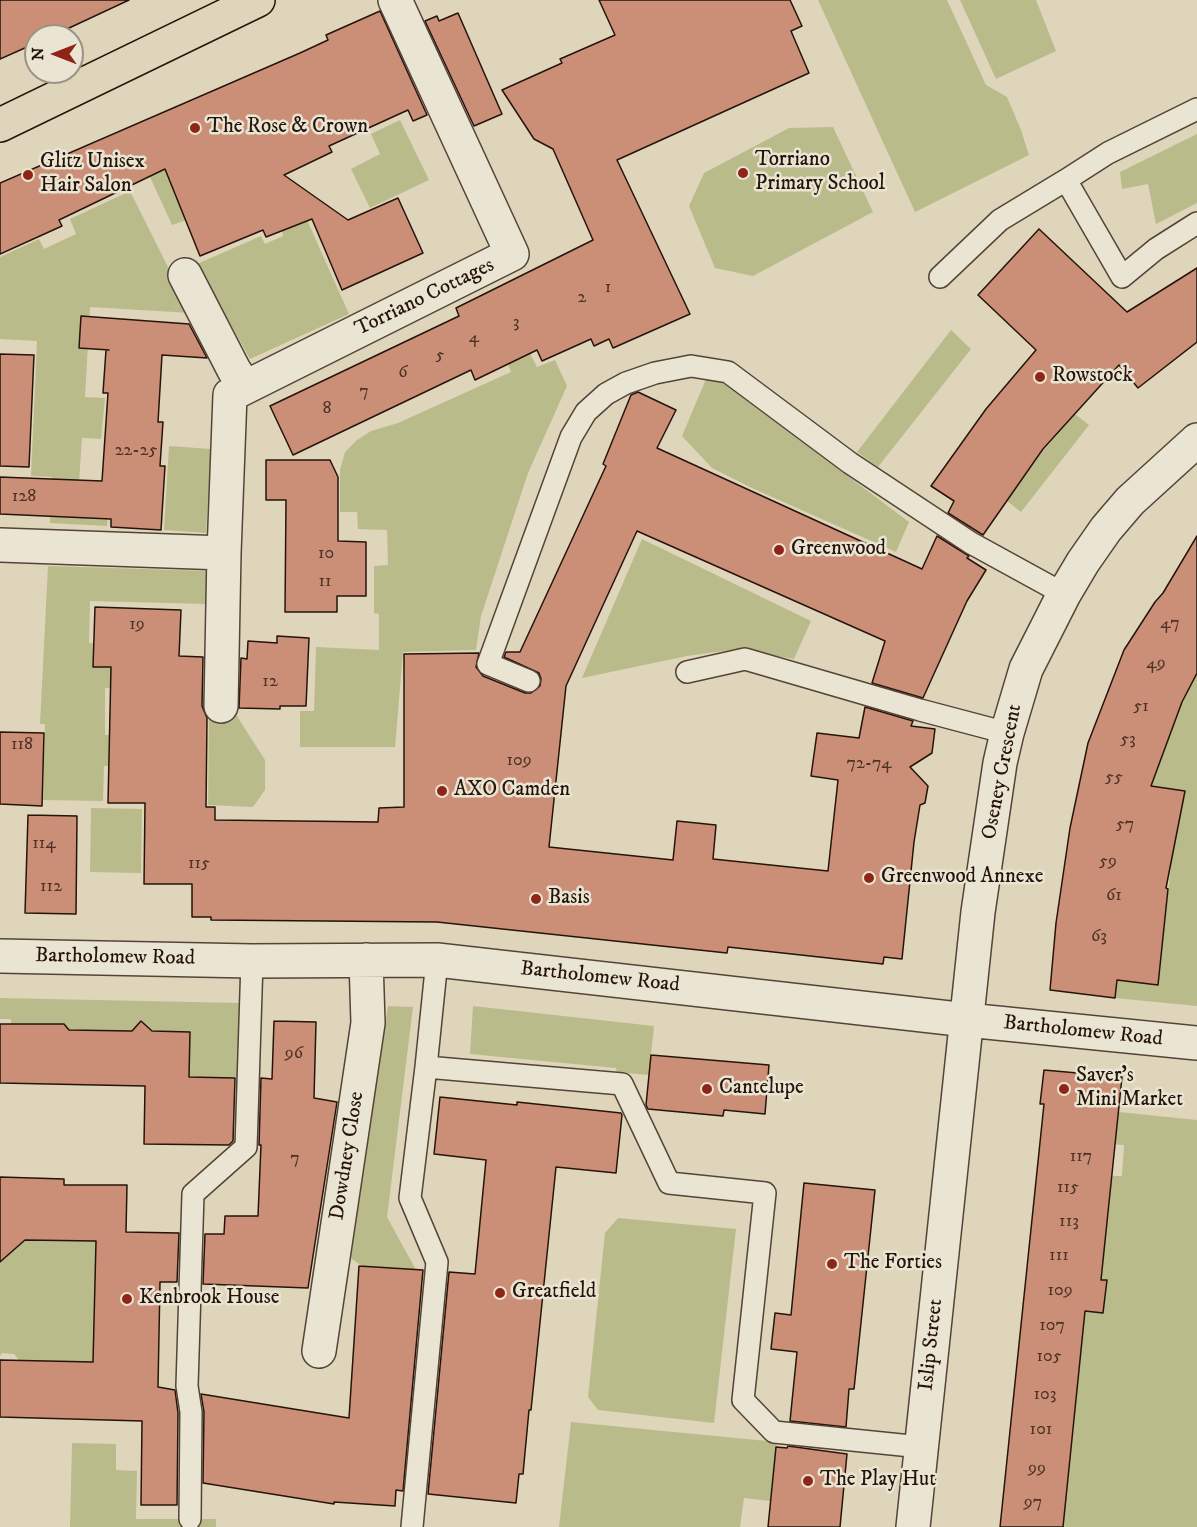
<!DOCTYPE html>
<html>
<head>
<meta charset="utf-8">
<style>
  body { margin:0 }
  #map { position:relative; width:1197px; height:1527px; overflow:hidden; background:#dfd5bb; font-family:"IM FELL DW Pica",serif }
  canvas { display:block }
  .north { position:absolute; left:24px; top:24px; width:60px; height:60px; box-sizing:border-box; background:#eae4d3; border:2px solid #9c9183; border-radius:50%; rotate:270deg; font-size:16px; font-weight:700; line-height:24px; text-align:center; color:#26140b }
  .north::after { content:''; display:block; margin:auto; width:21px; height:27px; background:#8f2418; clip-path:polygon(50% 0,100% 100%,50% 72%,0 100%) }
</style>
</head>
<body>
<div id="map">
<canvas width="1197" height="1527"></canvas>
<div class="north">N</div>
</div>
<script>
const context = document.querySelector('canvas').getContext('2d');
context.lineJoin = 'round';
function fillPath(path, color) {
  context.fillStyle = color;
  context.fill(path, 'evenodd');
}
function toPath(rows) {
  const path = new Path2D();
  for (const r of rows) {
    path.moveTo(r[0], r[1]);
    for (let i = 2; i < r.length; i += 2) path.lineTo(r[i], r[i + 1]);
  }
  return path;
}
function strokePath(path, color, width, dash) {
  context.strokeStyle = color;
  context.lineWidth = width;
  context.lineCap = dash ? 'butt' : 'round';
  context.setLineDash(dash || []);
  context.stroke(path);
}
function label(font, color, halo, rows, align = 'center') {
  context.font = font + ' "IM FELL DW Pica",serif';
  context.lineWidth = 5;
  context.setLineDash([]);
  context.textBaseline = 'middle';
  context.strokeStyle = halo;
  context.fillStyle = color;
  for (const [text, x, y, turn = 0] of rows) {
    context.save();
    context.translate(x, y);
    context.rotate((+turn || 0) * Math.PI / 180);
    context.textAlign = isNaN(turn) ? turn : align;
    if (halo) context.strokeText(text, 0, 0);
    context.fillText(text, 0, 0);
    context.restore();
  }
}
fillPath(toPath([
  [818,0,947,0,986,85,1007,97,1021,130,1029,155,915,212],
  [960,0,1036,0,1056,51,996,79],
  [400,120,429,180,370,208,351,169,380,154,371,134],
  [833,127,873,212,753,276,715,268,689,206,704,173,789,128],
  [1197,134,1197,203,1156,224,1148,184,1122,189,1120,172],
  [176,165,198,216,172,225,150,177],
  [130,191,191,313,90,307,85,397,105,398,101,439,82,438,79,483,111,485,107,526,50,523,52,477,31,476,37,341,0,339,0,257,39,239,44,249,76,234,70,219],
  [307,220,349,314,250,359,197,264,261,236,265,244,283,236,282,230],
  [951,330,971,349,878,467,857,452],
  [526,346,537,367,555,360,567,386,528,473,481,616,476,650,403,652,395,747,300,747,300,711,314,711,316,647,379,650,379,614,374,613,374,566,388,565,387,530,358,529,357,512,340,512,340,470,345,452,357,440,371,431,398,423,511,372,505,356],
  [709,372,909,522,896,552,752,488,712,468,682,436],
  [1075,414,1089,425,1021,512,1007,501,1043,451],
  [169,446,211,449,206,533,164,530],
  [642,539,811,621,794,659,738,649,687,656,582,678],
  [48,566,208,571,208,604,90,601,89,643,126,645,125,688,105,688,105,735,161,737,161,767,104,766,103,801,43,800,45,724,40,724],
  [1197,673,1197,1006,1115,998,1117,980,1158,985,1171,865,1146,785,1182,702],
  [209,710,233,710,265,760,265,790,253,807,208,805],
  [91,808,142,809,141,873,90,872],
  [0,998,240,1003,237,1077,189,1077,190,1032,152,1031,137,1026,132,1031,69,1030,64,1024,55,1024,49,1029,11,1028,11,1019,0,1019],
  [388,1006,413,1007,387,1217,416,1270,362,1266,348,1256],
  [473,1006,654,1026,649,1075,617,1072,616,1068,470,1054],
  [1109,1111,1197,1120,1197,1527,1063,1527,1085,1311,1103,1313,1106,1292,1087,1290,1105,1242,1109,1209,1102,1176,1122,1176,1124,1145,1106,1144],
  [618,1218,736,1229,714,1423,598,1410,588,1397,605,1233],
  [0,1239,96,1241,93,1362,19,1360,14,1354,2,1353,0,1356],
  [571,1422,777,1442,770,1501,744,1498,740,1527,559,1527],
  [72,1443,116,1444,116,1470,137,1471,136,1519,216,1519,216,1527,70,1527]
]), '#babb8b');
const building = toPath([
  [0,0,129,0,52,36,36,36,36,43,0,59,0,0],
  [599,0,790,0,802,26,791,31,809,73,617,160,690,314,613,348,609,339,594,346,591,339,542,361,537,350,475,380,471,370,293,455,270,406,459,316,456,308,593,240,553,149,534,139,502,90,562,63,560,59,615,35,599,0],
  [380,11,427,115,413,121,408,110,329,146,332,152,284,175,348,220,398,198,423,253,342,290,312,219,266,237,263,230,200,256,165,169,59,220,62,226,0,254,0,183,300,53,328,40,326,35,380,11],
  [458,13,502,114,474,126,425,21,437,16,439,21,458,13],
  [1039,229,1127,312,1197,268,1197,342,1138,388,1119,365,1043,449,983,535,948,513,954,501,931,486,986,409,1036,350,978,295,1039,229],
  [81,316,189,324,207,358,162,355,158,422,163,422,160,466,165,466,161,530,111,527,111,519,0,514,0,477,102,481,108,393,103,393,106,350,109,350,79,348,81,316],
  [0,354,34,355,29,467,0,466,0,354],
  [638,392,676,410,657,448,922,569,937,536,969,556,967,558,986,570,967,601,923,698,872,683,885,641,637,531,566,686,549,847,673,860,677,821,716,825,713,859,828,871,838,780,811,776,817,733,859,738,865,707,913,721,911,726,935,729,932,753,910,767,928,786,925,803,920,805,914,842,902,959,884,957,883,964,728,947,727,953,437,922,211,920,211,917,192,917,192,884,144,884,145,803,108,803,111,667,93,667,95,607,181,610,179,656,203,657,202,706,207,718,206,807,215,807,215,820,378,822,379,808,404,807,404,654,479,653,476,667,483,676,525,693,531,693,540,686,541,679,539,673,504,657,506,652,520,652,606,466,603,464,631,395,638,392],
  [266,460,330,460,338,477,338,541,366,542,366,596,337,596,337,612,285,612,286,500,266,500,266,460],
  [1197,536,1197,673,1182,702,1151,786,1185,791,1166,888,1168,889,1158,985,1117,980,1115,998,1050,990,1056,923,1070,828,1088,743,1124,650,1155,602,1163,593,1197,536],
  [277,636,309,638,306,706,280,706,280,709,239,708,241,658,247,659,248,641,277,643,277,636],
  [0,732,44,733,42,806,0,804,0,732],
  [28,815,77,816,76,914,25,913,28,815],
  [141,1021,152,1031,190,1032,189,1077,235,1078,233,1141,229,1145,144,1144,145,1086,0,1083,0,1024,64,1024,69,1030,132,1031,141,1021],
  [274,1021,316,1022,314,1098,337,1102,308,1288,203,1284,205,1234,224,1234,225,1216,258,1216,261,1145,259,1145,261,1078,272,1079,274,1021],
  [651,1055,769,1065,765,1114,724,1110,723,1116,648,1109,646,1105,651,1055],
  [1044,1070,1122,1077,1101,1280,1107,1280,1103,1313,1085,1311,1063,1527,1000,1527,1044,1104,1040,1104,1044,1070],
  [440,1097,517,1105,517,1102,621,1113,622,1115,616,1173,556,1167,531,1410,529,1410,523,1474,519,1474,516,1503,428,1494,449,1272,475,1274,486,1160,434,1154,440,1097],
  [0,1177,64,1179,64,1185,127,1185,126,1232,179,1233,177,1282,160,1282,158,1387,175,1390,178,1413,177,1505,141,1505,142,1421,0,1417,0,1360,93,1362,96,1241,25,1240,0,1262,0,1177],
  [804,1183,875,1190,854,1389,849,1389,846,1427,790,1421,797,1352,771,1349,775,1313,791,1315,804,1183],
  [359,1266,423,1270,403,1491,396,1490,395,1506,334,1502,334,1504,203,1483,204,1412,201,1394,349,1418,359,1266],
  [788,1446,847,1454,840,1527,768,1527,776,1447,787,1448,788,1446]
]);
fillPath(building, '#cb8f77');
strokePath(building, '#26140b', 1.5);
const lane = toPath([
  [1197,109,1108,153,1066,180,1122,277,1156,249,1197,223],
  [940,277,1000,220,1066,180],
  [687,672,745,659,920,710,1007,733],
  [529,681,488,664,571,437,586,412,606,394,626,383,655,373,691,366,728,372,850,463,971,543,1064,594],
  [426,1067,437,960],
  [190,1519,191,1412,187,1386,193,1194,246,1147,252,961],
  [412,1527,437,1262,410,1198,426,1067,622,1084,669,1183,765,1193,743,1400,774,1432,921,1447]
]);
const street = toPath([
  [185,275,234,370,245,387],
  [0,545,224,553,230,395,512,254,395,0],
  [221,706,224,553],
  [0,956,252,961,437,960,967,1020,1197,1043],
  [319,1351,368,1023,366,960],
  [913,1527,978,912,1000,763,1007,733,1026,669,1064,594,1083,562,1106,529,1130,501,1197,440]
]);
const primary = toPath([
  [0,125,258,0]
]);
strokePath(lane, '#544437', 24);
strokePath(street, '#544437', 36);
strokePath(primary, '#26140b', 36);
strokePath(lane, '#eae4d3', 21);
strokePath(street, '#eae4d3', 33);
strokePath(primary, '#dfd5bb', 33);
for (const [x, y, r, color] of [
  [195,128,6,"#8f2418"],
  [743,173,6,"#8f2418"],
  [28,175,6,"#8f2418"],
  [1040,377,6,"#8f2418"],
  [779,550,6,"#8f2418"],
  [442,791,6,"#8f2418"],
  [869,878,6,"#8f2418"],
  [536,899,6,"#8f2418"],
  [707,1089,6,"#8f2418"],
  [1064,1089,6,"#8f2418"],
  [832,1264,6,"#8f2418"],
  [500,1293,6,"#8f2418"],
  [127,1299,6,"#8f2418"],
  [808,1481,6,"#8f2418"]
]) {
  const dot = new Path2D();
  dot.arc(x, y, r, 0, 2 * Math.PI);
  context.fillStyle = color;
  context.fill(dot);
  strokePath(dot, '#eae4d3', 2);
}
label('18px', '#4f3326', null, [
  ["1",608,288],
  ["2",582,298],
  ["3",516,323],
  ["4",474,338],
  ["5",440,356],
  ["6",403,373],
  ["7",364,392],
  ["8",327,409],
  ["22-25",136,451],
  ["128",24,497],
  ["10",326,554],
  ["11",325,582],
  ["47",1170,624],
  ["19",137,625],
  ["49",1156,664],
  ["12",270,682],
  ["51",1141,707],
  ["53",1128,740],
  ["118",22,745],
  ["109",519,761],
  ["72-74",869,764],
  ["55",1114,778],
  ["57",1125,825],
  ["114",44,844],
  ["59",1108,862],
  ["115",199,864],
  ["112",51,887],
  ["61",1114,896],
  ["63",1099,937],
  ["96",294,1054],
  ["117",1081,1157],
  ["7",295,1159],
  ["115",1068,1188],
  ["113",1069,1222],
  ["111",1059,1256],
  ["109",1060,1291],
  ["107",1052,1326],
  ["105",1049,1357],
  ["103",1045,1395],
  ["101",1041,1430],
  ["99",1037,1469],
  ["97",1033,1503]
]);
label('21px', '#26140b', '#eae4d3', [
  ["The Rose & Crown",207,128],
  ["Torriano",755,161],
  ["Primary School",755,185],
  ["Glitz Unisex",40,163],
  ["Hair Salon",40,187],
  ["Rowstock",1052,377],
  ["Greenwood",791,550],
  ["AXO Camden",454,791],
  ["Greenwood Annexe",881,878],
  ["Basis",548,899],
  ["Saver's",1076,1077],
  ["Mini Market",1076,1101],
  ["Cantelupe",719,1089],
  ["The Forties",844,1264],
  ["Greatfield",512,1293],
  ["Kenbrook House",139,1299],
  ["The Play Hut",820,1481]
], 'left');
label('21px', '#26140b', '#eae4d3', [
  ["Torriano Cottages",425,298,-26],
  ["Oseney Crescent",1003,772,-79],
  ["Bartholomew Road",115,958,1],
  ["Bartholomew Road",600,978,6],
  ["Bartholomew Road",1083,1032,6],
  ["Dowdney Close",348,1156,-81],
  ["Islip Street",932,1345,-84]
]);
</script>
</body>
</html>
